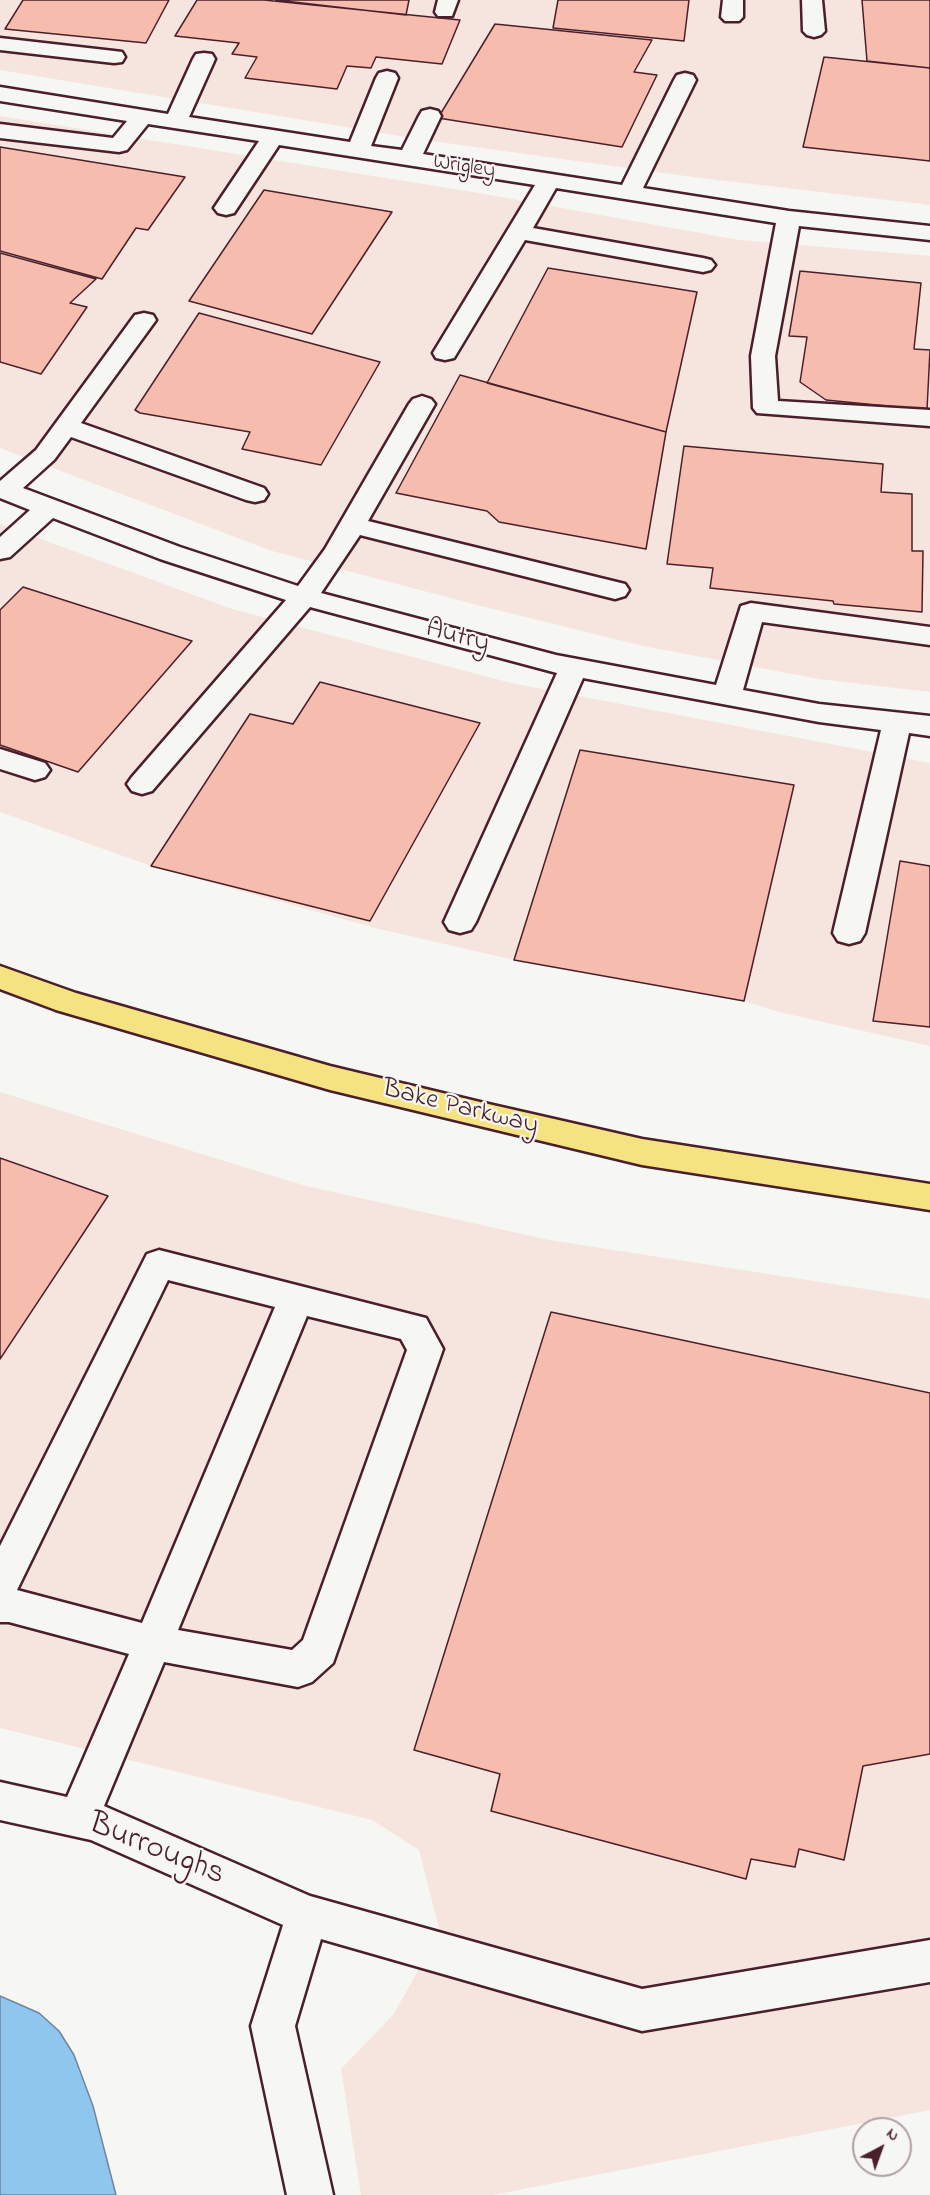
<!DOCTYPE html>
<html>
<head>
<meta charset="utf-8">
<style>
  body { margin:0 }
  #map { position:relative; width:930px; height:2195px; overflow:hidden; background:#f6f6f2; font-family:"Indie Flower",sans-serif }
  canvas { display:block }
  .north { position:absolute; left:852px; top:2117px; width:60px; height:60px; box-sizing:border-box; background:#f6f6f2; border:2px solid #b1a0a2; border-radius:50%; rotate:41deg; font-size:16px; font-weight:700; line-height:24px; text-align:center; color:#4a1f2b }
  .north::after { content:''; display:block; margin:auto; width:21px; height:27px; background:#4a1f2b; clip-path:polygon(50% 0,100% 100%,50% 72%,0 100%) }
</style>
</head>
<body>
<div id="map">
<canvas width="930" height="2195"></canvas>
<div class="north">N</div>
</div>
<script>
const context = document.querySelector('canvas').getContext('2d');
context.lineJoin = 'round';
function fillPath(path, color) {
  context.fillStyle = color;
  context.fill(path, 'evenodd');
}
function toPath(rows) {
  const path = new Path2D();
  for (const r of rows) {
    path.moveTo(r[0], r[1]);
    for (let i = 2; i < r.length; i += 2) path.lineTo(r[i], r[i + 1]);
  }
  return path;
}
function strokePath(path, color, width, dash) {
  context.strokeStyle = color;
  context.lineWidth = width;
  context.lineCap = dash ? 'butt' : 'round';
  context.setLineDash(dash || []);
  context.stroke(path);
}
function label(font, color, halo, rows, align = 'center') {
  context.font = font + ' "Indie Flower",sans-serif';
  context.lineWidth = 4.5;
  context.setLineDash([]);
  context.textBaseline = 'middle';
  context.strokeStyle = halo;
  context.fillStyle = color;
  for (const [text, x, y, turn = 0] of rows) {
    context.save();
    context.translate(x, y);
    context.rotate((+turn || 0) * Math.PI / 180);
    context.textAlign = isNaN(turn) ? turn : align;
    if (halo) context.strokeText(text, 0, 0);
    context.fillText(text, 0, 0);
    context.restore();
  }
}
fillPath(toPath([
  [0,0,930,0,930,205,693,177,424,140,0,70],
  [0,116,479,193,739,240,930,256,930,692,819,679,643,646,477,605,272,551,0,448],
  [0,524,232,609,511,683,930,763,930,1046,779,1012,744,1001,514,960,375,928,151,866,0,812],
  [0,1092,306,1186,549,1240,930,1299,930,2110,493,2195,361,2195,341,2069,393,2015,440,1932,419,1850,372,1820,0,1728]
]), '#f6e5de');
const water = toPath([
  [0,1996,39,2013,59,2031,74,2055,93,2106,116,2195,0,2195,0,1996]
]);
fillPath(water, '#8fc6ed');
strokePath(water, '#73839f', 1.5);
const building = toPath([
  [23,0,169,0,146,43,5,29,23,0],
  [197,0,264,0,460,20,442,64,376,57,371,68,347,66,337,89,245,78,257,57,232,54,239,43,175,36,197,0],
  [276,0,409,0,406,15,276,0],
  [558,0,689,0,684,41,553,28,558,0],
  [862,0,930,0,930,68,867,61,862,0],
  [495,24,652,40,634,72,657,75,622,147,438,118,495,24],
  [824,57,930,68,930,161,803,147,824,57],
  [0,147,185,177,148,230,136,228,102,279,0,251,0,147],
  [264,190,392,212,312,334,189,301,264,190],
  [0,253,96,279,70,303,87,307,41,374,0,362,0,253],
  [548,268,697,292,666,432,487,383,548,268],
  [800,271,921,283,914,349,930,350,927,410,826,400,800,382,807,337,789,336,800,271],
  [199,313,380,362,321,465,242,449,250,432,140,413,135,410,199,313],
  [460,375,666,432,646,549,499,522,487,511,396,493,460,375],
  [684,446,883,464,881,492,912,494,912,551,923,551,922,612,834,604,833,601,710,588,713,568,667,564,684,446],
  [23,587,192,641,78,772,0,745,0,610,23,587],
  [320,682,480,723,370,921,151,866,250,714,293,724,320,682],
  [580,750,794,785,744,1001,514,960,580,750],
  [900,861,930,866,930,1027,873,1021,900,861],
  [0,1158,108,1196,0,1359,0,1158],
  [551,1312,930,1393,930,1754,863,1766,844,1860,799,1849,795,1867,751,1859,746,1879,491,1811,500,1774,414,1750,551,1312]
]);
fillPath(building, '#f6bcae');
strokePath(building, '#4a1f2b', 1.5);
const minor = toPath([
  [438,0,458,0,452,16,438,16,435,12,438,0],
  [723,0,743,0,743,17,739,21,725,21,721,17,723,0],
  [802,0,822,0,825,31,821,35,814,37,807,35,803,31,802,0],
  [0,38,114,51,122,52,125,57,122,62,114,63,0,50,0,38],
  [204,53,212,54,215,59,189,117,350,142,376,78,379,73,387,71,395,73,398,78,371,146,402,150,419,116,422,111,430,109,438,111,441,116,423,154,622,185,674,80,677,75,685,73,693,75,696,80,643,188,789,211,930,226,930,240,799,226,775,356,778,401,930,410,930,426,757,413,753,408,751,356,776,223,556,188,533,228,703,258,711,260,715,265,711,270,703,272,525,240,457,353,454,358,445,360,436,358,433,353,535,185,279,145,234,213,226,215,218,213,214,208,259,141,148,124,127,150,119,152,0,138,0,124,113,138,127,121,0,101,0,87,168,114,193,59,196,54,204,53],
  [144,313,153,315,156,320,81,423,264,488,268,494,264,500,255,502,246,500,71,437,54,460,23,488,180,547,298,586,325,549,409,404,413,399,422,396,431,399,435,404,368,521,625,584,629,590,625,596,615,599,360,535,321,593,556,655,716,685,741,606,751,603,930,627,930,645,762,622,743,690,819,704,930,716,930,736,909,733,865,933,860,941,849,944,838,941,833,933,881,730,819,722,583,678,476,922,471,930,460,933,449,930,444,922,557,673,310,607,152,791,142,794,132,791,127,784,132,777,286,600,160,559,53,518,10,557,0,559,0,537,30,510,0,498,0,481,36,450,135,315,144,313],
  [0,749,45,763,50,770,45,777,35,780,0,769,0,749],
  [159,1250,426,1318,443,1349,333,1663,312,1682,298,1687,164,1662,104,1806,310,1896,642,1989,930,1940,930,1982,642,2031,321,1939,295,2026,333,2195,287,2195,251,2026,283,1925,91,1840,0,1820,0,1782,67,1797,129,1654,9,1622,0,1622,0,1546,147,1254,159,1250],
  [168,1280,275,1307,142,1623,17,1590,168,1280],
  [307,1316,401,1339,407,1350,303,1640,292,1650,178,1630,307,1316]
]);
const major = toPath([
  [0,966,76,993,330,1066,484,1103,642,1139,930,1184,930,1210,642,1165,330,1090,56,1010,0,989,0,966]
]);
strokePath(minor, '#4a1f2b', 5);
strokePath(major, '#4a1f2b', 5);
fillPath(minor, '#f6f6f2');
fillPath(major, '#f5e382');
label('22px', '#4a1f2b', '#f6f6f2', [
  ["Wrigley",464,168,9]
]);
label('27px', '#4a1f2b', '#f6f6f2', [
  ["Autry",457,638,15],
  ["Bake Parkway",460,1109,14]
]);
label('33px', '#4a1f2b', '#f6f6f2', [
  ["Burroughs",156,1851,22]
]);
</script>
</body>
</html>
